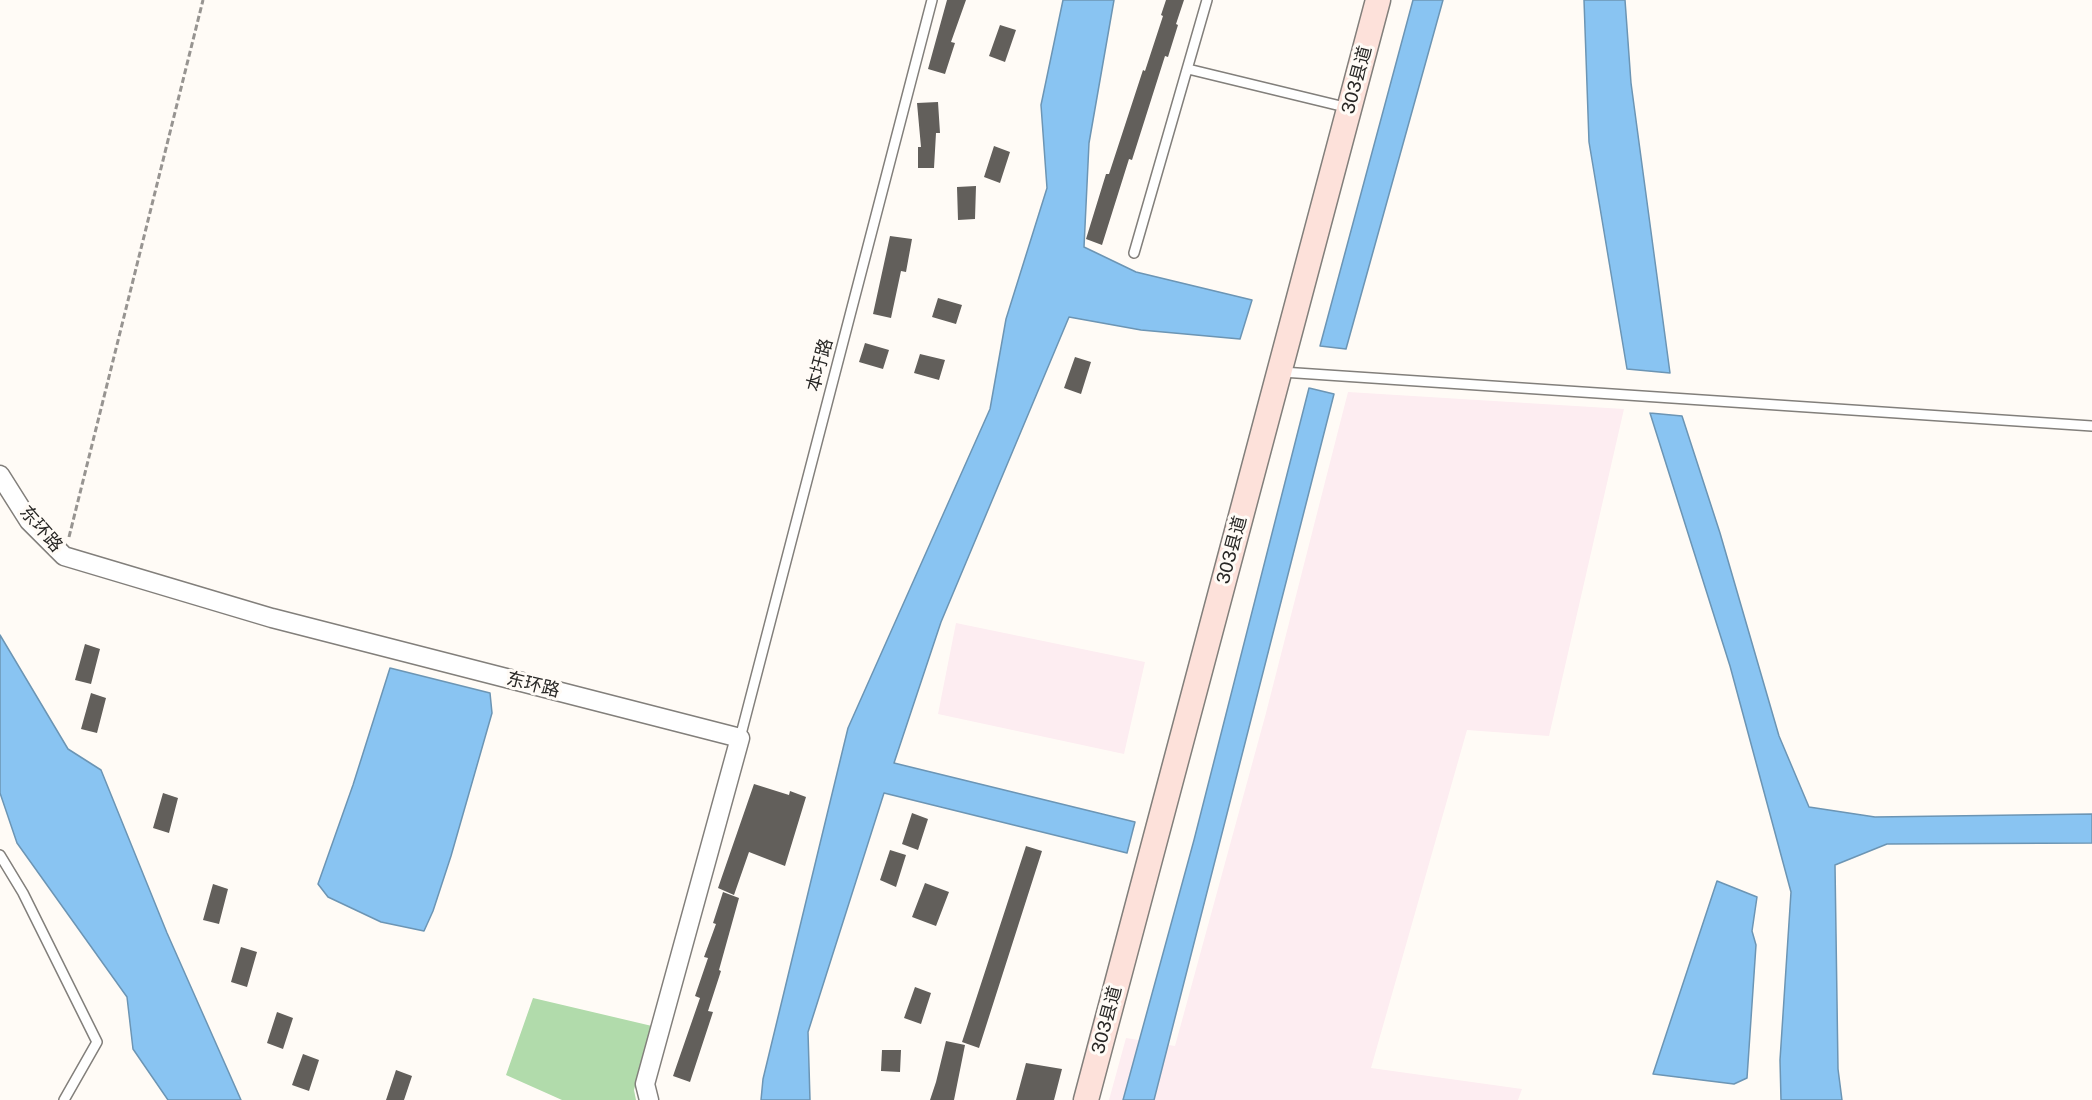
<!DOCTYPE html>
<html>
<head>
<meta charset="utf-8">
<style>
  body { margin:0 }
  canvas { display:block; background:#fffbf6 }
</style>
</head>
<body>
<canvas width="2092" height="1100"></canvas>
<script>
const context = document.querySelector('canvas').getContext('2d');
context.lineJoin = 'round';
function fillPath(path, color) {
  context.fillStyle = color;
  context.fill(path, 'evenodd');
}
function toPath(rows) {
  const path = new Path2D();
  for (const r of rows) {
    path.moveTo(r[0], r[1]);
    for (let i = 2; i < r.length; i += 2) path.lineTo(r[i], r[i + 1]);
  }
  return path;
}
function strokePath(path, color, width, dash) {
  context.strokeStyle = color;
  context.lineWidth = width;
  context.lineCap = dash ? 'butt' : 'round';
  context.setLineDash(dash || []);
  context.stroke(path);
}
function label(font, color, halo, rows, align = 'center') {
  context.font = font + ' "Public Sans","Noto Sans SC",sans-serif';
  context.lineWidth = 6;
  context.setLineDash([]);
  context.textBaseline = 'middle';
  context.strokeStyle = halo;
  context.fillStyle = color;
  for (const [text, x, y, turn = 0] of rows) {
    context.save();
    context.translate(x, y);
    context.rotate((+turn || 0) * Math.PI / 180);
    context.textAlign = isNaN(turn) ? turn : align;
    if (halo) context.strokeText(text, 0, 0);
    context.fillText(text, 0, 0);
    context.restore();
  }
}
fillPath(toPath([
  [1348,392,1624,409,1549,736,1467,730,1371,1068,1522,1089,1518,1100,1109,1100,1126,1038,1175,1046,1266,713],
  [956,623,1145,662,1124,754,938,714]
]), '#fdedf1');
fillPath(toPath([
  [533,998,652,1026,634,1090,636,1100,562,1100,506,1075]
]), '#b1dbab');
const water = toPath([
  [1063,0,1114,0,1089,143,1084,247,1136,272,1252,300,1240,339,1141,330,1069,317,941,622,894,763,1135,822,1127,853,884,793,808,1032,810,1100,761,1100,763,1079,848,728,990,409,1006,319,1047,188,1041,105,1063,0],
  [1413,0,1443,0,1346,349,1320,346,1413,0],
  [1584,0,1625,0,1631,83,1670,373,1627,369,1589,142,1584,0],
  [1309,388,1334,394,1154,1100,1123,1100,1194,840,1309,388],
  [1650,413,1682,416,1720,533,1779,736,1809,807,1875,817,2092,814,2092,843,1887,844,1835,865,1838,1069,1842,1100,1781,1100,1780,1060,1791,892,1730,666,1650,413],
  [0,635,68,749,101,770,167,933,241,1100,168,1100,133,1049,127,997,17,843,0,793,0,635],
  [390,668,490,693,492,713,451,856,433,911,424,931,381,922,328,897,318,884,353,785,390,668],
  [1717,881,1757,897,1752,931,1756,945,1747,1078,1734,1084,1653,1074,1717,881]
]);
fillPath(water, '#89c4f2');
strokePath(water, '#6c95b4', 1.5);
fillPath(toPath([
  [947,0,966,0,951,42,955,43,945,74,928,69],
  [1166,0,1184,0,1176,24,1178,25,1168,57,1165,56,1132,160,1129,159,1102,245,1086,239,1106,174,1109,174,1143,70,1145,71,1163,16,1161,15],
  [1000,25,1016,30,1005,62,989,56],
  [938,102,940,133,936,133,934,168,918,168,918,147,921,147,917,103],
  [994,146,1010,152,1000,183,984,177],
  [976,186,975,219,958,220,957,187],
  [890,236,912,239,906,272,901,271,891,318,873,314],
  [938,298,962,305,956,324,932,317],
  [865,343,889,350,883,369,859,362],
  [920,354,945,360,939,380,914,373],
  [1075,357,1091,362,1081,394,1064,388],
  [85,644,100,649,91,684,75,680],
  [91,693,106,698,97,733,81,729],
  [754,784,789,795,790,791,806,797,785,866,749,852,734,895,718,888],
  [163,793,178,798,169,833,153,828],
  [912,813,928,819,918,850,902,844],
  [1026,846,1042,851,979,1048,962,1042],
  [890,850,906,855,896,887,880,880],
  [925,883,949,892,936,926,912,917],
  [213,884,228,889,219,924,203,920],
  [723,892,739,898,719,970,721,971,708,1011,713,1012,690,1082,673,1076,700,998,695,996,708,958,704,957,716,924,713,923],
  [241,947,257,952,247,987,231,982],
  [915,987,931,993,921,1024,904,1018],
  [277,1012,293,1018,283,1049,267,1043],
  [946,1041,965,1045,954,1100,930,1100,936,1082],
  [882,1050,901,1050,900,1072,881,1071],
  [303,1054,319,1060,309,1091,292,1085],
  [1026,1063,1062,1069,1054,1100,1016,1100],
  [396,1070,412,1076,404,1100,386,1100]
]), '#625f5b');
const service = toPath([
  [1188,69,1349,108],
  [1134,253,1207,0],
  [1282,372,2092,426],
  [740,738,932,0],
  [0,855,23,893,97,1042,64,1100]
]);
const minor = toPath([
  [0,475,29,521,64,556,272,618,740,738,645,1084,649,1100]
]);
const secondary = toPath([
  [1086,1100,1378,0]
]);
strokePath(service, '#827f7b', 12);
strokePath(minor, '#827f7b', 21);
strokePath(secondary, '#827f7b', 27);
strokePath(toPath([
  [69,537,203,0]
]), '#979491', 3, [6, 3]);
strokePath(service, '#fff', 9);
strokePath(minor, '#fff', 18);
strokePath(secondary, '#fde1da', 24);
label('18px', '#282725', '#fffbf6', [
  ["303县道",1357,80,-75],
  ["本圩路",820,365,-75],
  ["东环路",41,529,49],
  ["303县道",1232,550,-75],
  ["东环路",533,685,14],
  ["303县道",1107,1020,-75]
]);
</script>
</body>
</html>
